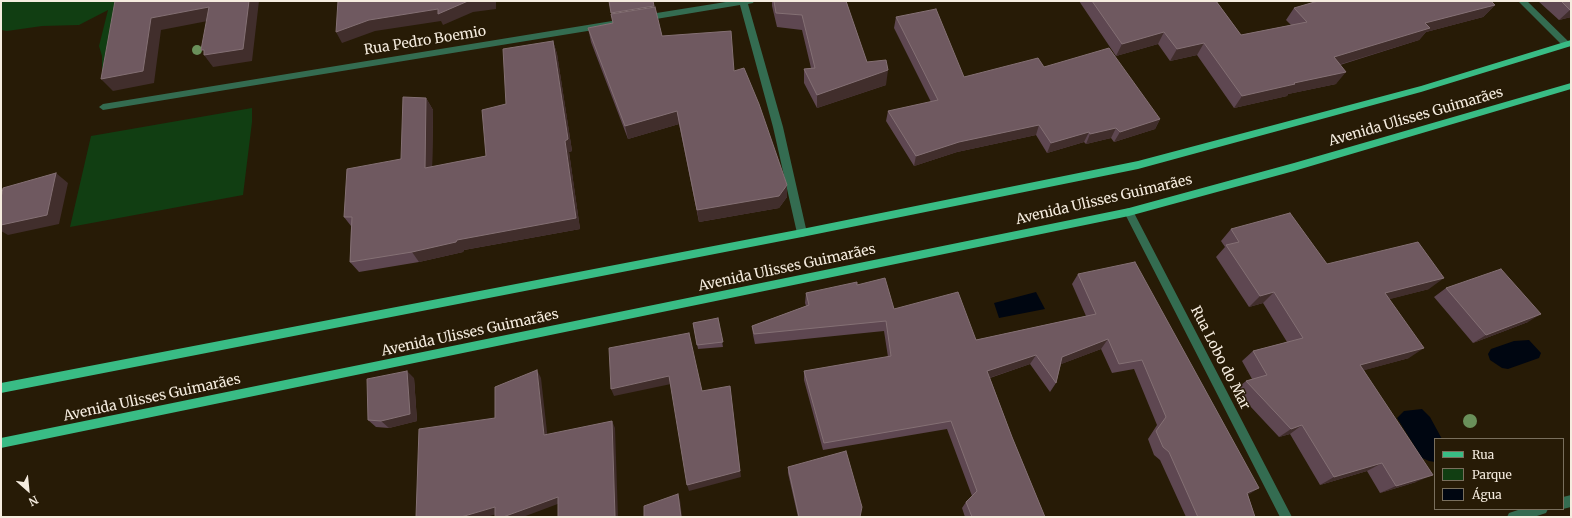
<!DOCTYPE html>
<html>
<head>
<meta charset="utf-8">
<style>
  body { margin:0 }
  #map { position:relative; width:1572px; height:518px; overflow:hidden; background:#271b06; font-family:Merriweather,serif }
  canvas { display:block }
  .frame { position:absolute; inset:0; border:2px solid #f5ecdf; pointer-events:none }
  .legend { position:absolute; left:1434px; top:438px; width:130px; height:72px; box-sizing:border-box; background:#271b06; border:1px solid #796f5d; margin:0; padding:5px 7px; list-style:none; font-size:12px; color:#f5ecdf }
  .legend li { display:flex; align-items:center; gap:8px; height:20px }
  .legend b { width:20px; border:1px solid #796f5d }
  .north { position:absolute; left:8px; top:470px; width:40px; height:40px; -webkit-text-stroke:3px #271b06; paint-order:stroke; rotate:153deg; font-size:11px; font-weight:700; line-height:16px; text-align:center; color:#f5ecdf }
  .north::after { content:''; display:block; margin:auto; width:14px; height:18px; background:#f5ecdf; clip-path:polygon(50% 0,100% 100%,50% 72%,0 100%) }
</style>
</head>
<body>
<div id="map">
<canvas width="1572" height="518"></canvas>
<div class="frame"></div>
<ul class="legend">
<li><b style="height:5px;background:#39bc85"></b>Rua</li>
<li><b style="height:11px;background:#113e12"></b>Parque</li>
<li><b style="height:11px;background:#000611"></b>Água</li>
</ul>
<div class="north">N</div>
</div>
<script>
const context = document.querySelector('canvas').getContext('2d');
context.lineJoin = 'round';
function fillPath(path, color) {
  context.fillStyle = color;
  context.fill(path, 'evenodd');
}
function toPath(rows) {
  const path = new Path2D();
  for (const r of rows) {
    path.moveTo(r[0], r[1]);
    for (let i = 2; i < r.length; i += 2) path.lineTo(r[i], r[i + 1]);
  }
  return path;
}
function strokePath(path, color, width, dash) {
  context.strokeStyle = color;
  context.lineWidth = width;
  context.lineCap = dash ? 'butt' : 'round';
  context.setLineDash(dash || []);
  context.stroke(path);
}
function label(font, color, halo, rows, align = 'center') {
  context.font = font + ' Merriweather,serif';
  context.lineWidth = 3;
  context.setLineDash([]);
  context.textBaseline = 'middle';
  context.strokeStyle = halo;
  context.fillStyle = color;
  for (const [text, x, y, turn = 0] of rows) {
    context.save();
    context.translate(x, y);
    context.rotate((+turn || 0) * Math.PI / 180);
    context.textAlign = isNaN(turn) ? turn : align;
    if (halo) context.strokeText(text, 0, 0);
    context.fillText(text, 0, 0);
    context.restore();
  }
}
fillPath(toPath([
  [1,1,125,1,102,76,102,56,99,46,108,10,79,25,42,26,7,31,1,30],
  [252,108,252,122,243,195,70,227,91,136]
]), '#113e12');
fillPath(toPath([
  [1036,292,1045,309,999,318,994,303],
  [1529,340,1541,353,1539,358,1508,369,1502,368,1490,360,1488,354,1491,349,1514,341],
  [1422,409,1430,417,1442,439,1435,439,1435,462,1429,461,1422,458,1397,418,1404,411]
]), '#000611');
fillPath(toPath([
  [732,1,754,1,753,3,748,4,783,127,807,233,805,236,802,237,799,236,797,233,773,127,740,5,644,21,640,18,644,15,732,1],
  [1518,1,1527,1,1569,42,1570,44,1569,46,1563,46,1518,1],
  [612,21,616,24,612,27,103,110,99,107,103,104,612,21],
  [1129,208,1132,209,1292,517,1280,517,1124,212,1126,209,1129,208],
  [1571,495,1571,507,1563,509,1563,497,1571,495],
  [1521,509,1548,509,1546,513,1534,517,1507,517,1509,513,1521,509]
]), '#346c51');
fillPath(toPath([
  [1571,40,1571,46,1421,92,1138,169,802,237,1,393,1,383,802,229,1138,161,1421,86,1571,40],
  [1571,83,1571,89,1294,171,1129,216,1,448,1,438,1129,208,1294,163,1571,83]
]), '#39bc85');
context.fillStyle = '#6a905a';
for (const [x, y, r] of [
  [197,50,5],
  [1470,421,7]
]) {
  context.beginPath();
  context.arc(x, y, r, 0, 2 * Math.PI);
  context.fill();
}
fillPath(toPath([
  [609,1,655,7,662,36,734,71,787,197,779,208,699,222,679,124,628,139,591,42,588,28,613,23],
  [772,1,846,1,867,62,886,85,817,108,804,83,804,69,811,68,802,30,777,27,772,6],
  [1079,1,1216,1,1241,35,1291,25,1286,20,1294,8,1495,5,1483,17,1426,32,1419,40,1340,65,1336,84,1288,94,1287,96,1234,108,1197,55,1170,61,1158,44,1116,56],
  [1538,1,1571,1,1571,17,1559,20],
  [896,17,964,77,1044,67,1160,119,1155,129,1114,142,1111,138,1086,144,1084,142,1047,153,1036,135,957,152,914,166,886,121,888,111,931,102,894,28],
  [553,41,557,54,572,151,569,152,580,229,464,250,463,252,419,262,359,272,350,262,351,226,344,217,401,159,426,98,433,110,432,167,486,156,506,104],
  [1231,229,1327,264,1429,289,1389,299,1409,358,1364,370,1416,482,1380,493,1367,471,1320,485,1290,434,1279,437,1235,390,1246,381,1252,379,1242,361,1253,351,1287,342,1263,303,1249,307,1216,257,1225,247,1221,241],
  [1078,274,1248,495,1255,517,1186,517,1160,460,1154,455,1148,439,1157,425,1134,369,1112,373,1101,349,1061,364,1056,383,1050,392,1030,364,990,378,1012,437,1045,517,965,517,962,508,966,502,972,496,947,429,823,450,804,380,804,371,888,357,884,331,755,344,753,335,752,326,806,306,805,303,806,293,857,285,894,309,976,340,1086,316,1072,284],
  [1446,288,1528,322,1473,343,1434,297],
  [718,318,723,347,698,349,693,323],
  [414,378,417,421,389,428,376,427,368,420],
  [788,467,860,517,798,517,788,473]
]), '#5e4751');
fillPath(toPath([
  [249,1,259,1,252,61,213,67,204,55],
  [468,1,496,1,496,9,473,12,443,25,441,21,375,31,342,43,336,32,369,20],
  [1495,5,1483,17,1426,32,1419,40,1325,69,1334,57,1425,23],
  [654,6,655,12,613,19,611,13],
  [209,7,218,19,161,30,154,83,113,91,101,79,151,18],
  [1571,9,1571,17,1559,20,1570,10],
  [1164,32,1158,44,1116,56,1122,44],
  [553,41,557,54,572,151,569,152,580,229,464,250,463,252,419,262,412,252,457,240,565,141],
  [1204,43,1197,55,1170,61,1177,49],
  [888,70,886,85,817,108,817,95],
  [1346,72,1336,84,1288,94,1287,96,1234,108,1242,96,1294,83],
  [426,98,433,110,432,179,425,168],
  [677,111,679,124,628,139,625,126],
  [1160,119,1155,129,1114,142,1120,132],
  [1039,125,1036,135,957,152,914,166,916,156,959,142],
  [1116,128,1111,138,1086,144,1090,134],
  [1089,132,1084,142,1047,153,1051,143],
  [56,173,68,183,59,224,8,235,1,231,1,225],
  [787,185,787,197,779,208,699,222,697,210],
  [1444,278,1429,289,1371,304,1385,293],
  [1274,292,1263,303,1249,307,1260,296],
  [1541,314,1528,322,1473,343,1486,335],
  [1108,339,1101,349,1056,366,1062,357],
  [1424,348,1409,358,1347,375,1360,365],
  [1036,355,1030,364,983,380,987,371],
  [537,370,541,378,548,441,544,435],
  [407,371,414,378,417,421,389,428,381,421],
  [669,376,671,384,614,396,611,389],
  [730,386,741,477,689,491,687,485],
  [612,421,615,428,618,517,615,517],
  [1302,425,1290,434,1279,437,1291,429],
  [1382,463,1367,471,1320,485,1334,477],
  [1433,475,1416,482,1380,493,1396,486],
  [1259,488,1248,495,1236,500,1247,493],
  [678,494,680,500,682,517,681,517],
  [558,497,563,502,523,517,503,517],
  [495,507,501,513,486,517,461,517]
]), '#412e2c');
const building = toPath([
  [115,1,249,1,243,49,204,55,204,50,201,50,209,7,151,18,143,71,101,79,115,1],
  [338,1,471,1,468,1,438,14,438,9,369,20,336,32,338,1],
  [609,1,653,1,654,6,611,13,609,1],
  [774,1,846,1,867,62,886,60,888,70,817,95,804,69,815,68,802,15,776,13,774,1],
  [1092,1,1216,1,1241,35,1307,22,1294,8,1318,1,1491,1,1495,5,1425,23,1430,28,1334,57,1346,72,1294,83,1295,84,1242,96,1204,43,1177,49,1164,32,1122,44,1092,1],
  [1561,1,1571,1,1571,9,1570,10,1561,1],
  [655,7,662,36,731,31,734,71,744,68,759,104,787,185,779,196,697,210,677,111,625,126,588,28,613,23,611,14,655,7],
  [936,9,964,77,1038,58,1044,67,1109,48,1160,119,1120,132,1116,128,1090,134,1089,132,1051,143,1039,125,959,142,916,156,888,111,938,100,896,17,936,9],
  [553,41,568,139,565,141,576,218,457,240,456,242,412,252,350,262,352,217,344,217,347,169,401,159,403,97,426,98,425,168,486,156,482,110,506,104,503,49,553,41],
  [56,173,47,215,1,225,1,198,3,188,56,173],
  [1290,213,1327,264,1418,242,1444,278,1385,293,1424,348,1360,365,1433,475,1396,486,1382,463,1334,477,1302,425,1291,429,1246,381,1267,375,1253,351,1303,338,1274,292,1260,296,1226,245,1239,242,1231,229,1290,213],
  [1135,262,1259,488,1247,493,1255,517,1198,517,1197,515,1169,452,1163,447,1156,431,1166,417,1142,360,1119,364,1108,339,1062,357,1056,383,1036,355,987,371,1012,437,1045,517,972,517,966,502,977,491,951,421,824,443,804,371,891,356,886,321,754,334,752,326,809,305,806,293,857,282,857,285,885,278,894,309,958,292,976,340,1096,314,1078,274,1135,262],
  [1501,269,1541,314,1486,335,1446,288,1501,269],
  [718,318,723,342,697,345,693,323,718,318],
  [689,333,702,391,730,386,740,471,687,485,669,376,611,389,609,348,689,333],
  [537,370,544,435,612,421,615,517,558,517,558,497,503,517,495,517,495,507,461,517,416,517,419,429,495,418,495,387,537,370],
  [407,371,410,414,381,421,368,420,367,379,407,371],
  [846,451,862,507,860,517,799,517,788,467,846,451],
  [678,494,681,517,644,517,644,506,678,494]
]);
fillPath(building, '#6f5960');
strokePath(building, '#847074', 1);
label('14px', '#f5ecdf', '#271b06', [
  ["Rua Pedro Boemio",425,41,-9],
  ["Avenida Ulisses Guimarães",1416,117,-16],
  ["Avenida Ulisses Guimarães",1104,200,-13],
  ["Avenida Ulisses Guimarães",787,268,-12],
  ["Avenida Ulisses Guimarães",470,333,-12],
  ["Rua Lobo do Mar",1220,358,63],
  ["Avenida Ulisses Guimarães",152,398,-12]
]);
</script>
</body>
</html>
